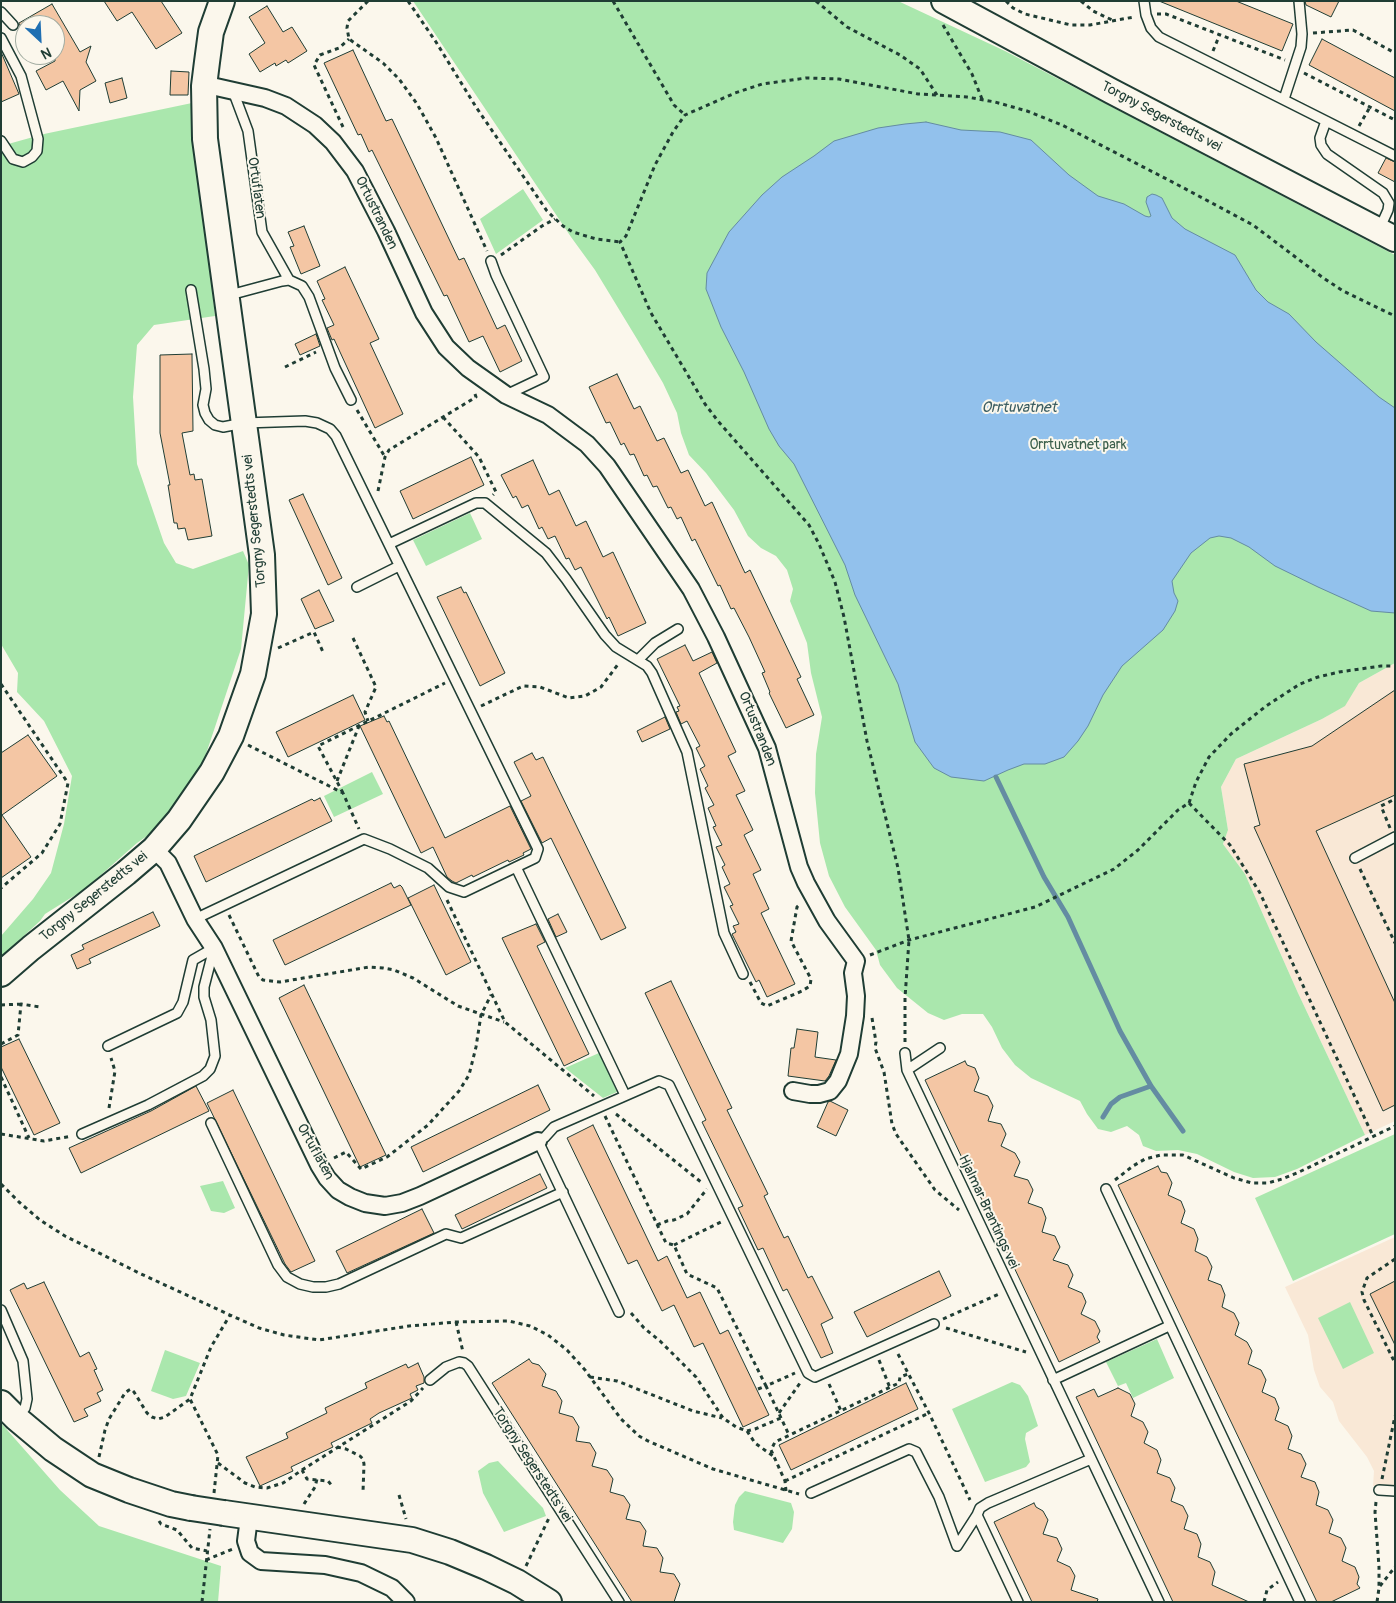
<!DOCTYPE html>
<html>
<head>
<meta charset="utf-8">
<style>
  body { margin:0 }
  #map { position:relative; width:1396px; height:1603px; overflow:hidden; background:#fbf7ec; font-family:Pangolin,sans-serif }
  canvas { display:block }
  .frame { position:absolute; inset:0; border:2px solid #1f3d34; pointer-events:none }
  .north { position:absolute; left:15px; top:15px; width:50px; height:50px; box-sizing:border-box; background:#fbf7ec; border:1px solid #a3ada2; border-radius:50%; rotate:155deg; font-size:14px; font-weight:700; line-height:20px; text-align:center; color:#1f3d34 }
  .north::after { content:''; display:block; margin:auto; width:18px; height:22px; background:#1f6fb2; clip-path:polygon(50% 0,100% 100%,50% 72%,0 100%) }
</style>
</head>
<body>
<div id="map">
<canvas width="1396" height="1603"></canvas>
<div class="frame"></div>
<div class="north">N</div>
</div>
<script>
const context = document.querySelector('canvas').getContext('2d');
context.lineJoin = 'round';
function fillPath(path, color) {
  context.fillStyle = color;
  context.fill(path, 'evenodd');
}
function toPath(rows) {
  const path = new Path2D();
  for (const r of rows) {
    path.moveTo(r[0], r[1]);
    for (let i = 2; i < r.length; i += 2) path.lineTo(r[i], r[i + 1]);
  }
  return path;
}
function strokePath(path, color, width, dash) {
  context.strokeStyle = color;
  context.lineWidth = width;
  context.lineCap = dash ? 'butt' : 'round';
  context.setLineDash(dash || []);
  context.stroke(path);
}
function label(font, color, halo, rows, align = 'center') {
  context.font = font + ' Pangolin,sans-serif';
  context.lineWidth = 4;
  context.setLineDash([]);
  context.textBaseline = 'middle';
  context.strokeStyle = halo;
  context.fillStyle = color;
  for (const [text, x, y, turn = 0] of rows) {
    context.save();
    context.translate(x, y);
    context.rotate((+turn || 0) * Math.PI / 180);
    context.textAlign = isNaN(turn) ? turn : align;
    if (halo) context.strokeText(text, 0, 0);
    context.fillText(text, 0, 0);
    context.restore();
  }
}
fillPath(toPath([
  [1395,663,1395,1121,1365,1135,1298,993,1245,874,1223,844,1228,830,1221,787,1236,759,1322,719,1344,706,1359,683],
  [1395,1237,1395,1488,1373,1486,1374,1471,1367,1457,1339,1421,1333,1402,1320,1387,1314,1370,1308,1335,1285,1287]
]), '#f9e8d6');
fillPath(toPath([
  [413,1,898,1,1005,51,1395,255,1395,663,1359,683,1345,706,1322,719,1236,759,1221,787,1228,830,1223,844,1245,874,1298,993,1365,1135,1297,1169,1275,1177,1253,1178,1234,1172,1197,1154,1178,1150,1156,1151,1143,1146,1139,1135,1127,1126,1111,1132,1098,1129,1087,1114,1080,1101,1031,1078,1015,1065,1002,1048,992,1027,983,1014,962,1014,944,1020,928,1013,897,988,880,965,876,950,845,907,829,876,820,843,815,793,816,754,822,717,811,673,807,643,790,601,793,589,787,570,776,556,761,548,748,536,734,510,706,473,689,455,681,433,677,413,663,383,637,339,595,270,571,237],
  [192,103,215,316,154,325,137,345,133,397,137,464,164,543,176,563,193,569,243,551,249,565,241,649,199,775,157,829,137,843,85,889,45,914,40,921,1,957,1,936,33,899,51,873,64,824,72,776,44,721,17,692,18,673,1,644,1,146,44,134],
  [523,189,543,220,496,254,480,219],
  [470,513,482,539,426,566,413,540],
  [372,772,383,794,334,817,324,796],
  [599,1053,617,1092,603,1098,565,1068],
  [1395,1134,1395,1234,1293,1281,1255,1198],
  [223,1181,235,1208,224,1213,211,1211,200,1186],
  [1350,1302,1374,1353,1343,1369,1318,1318],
  [1157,1339,1174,1378,1133,1398,1126,1383,1118,1386,1106,1362],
  [165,1350,200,1363,186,1396,173,1399,151,1391],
  [1012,1382,1020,1385,1028,1396,1038,1426,1026,1433,1025,1439,1030,1462,1026,1467,985,1482,952,1409],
  [1,1423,60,1490,99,1526,221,1566,218,1602,1,1602],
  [498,1461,543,1508,546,1516,504,1532,483,1493,478,1471,489,1463],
  [745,1491,791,1503,794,1512,792,1529,783,1543,734,1530,733,1522,735,1505,739,1497]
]), '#aae7ad');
const water = toPath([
  [926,122,961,130,1000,132,1031,140,1069,175,1098,196,1124,204,1145,216,1149,217,1151,216,1146,202,1147,197,1152,194,1156,195,1162,198,1172,218,1185,229,1235,255,1256,290,1268,302,1289,314,1316,342,1379,397,1395,408,1395,613,1371,611,1318,587,1275,566,1249,547,1231,538,1219,536,1210,538,1191,553,1172,581,1174,593,1178,601,1175,611,1163,630,1122,666,1103,695,1088,726,1078,741,1064,757,1045,764,1024,764,1008,770,984,781,951,777,934,768,915,742,898,684,855,595,845,565,794,464,779,446,769,429,744,372,721,327,706,289,707,273,729,232,762,195,782,177,814,156,834,141,878,128,905,124,926,122]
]);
fillPath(water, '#92c1ec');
strokePath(water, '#648ca2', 1);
strokePath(toPath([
  [996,777,1044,877,1068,917,1120,1031,1151,1086,1183,1131],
  [1103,1117,1111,1104,1120,1097,1151,1086]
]), '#648ca2', 5);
const building = toPath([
  [104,1,161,1,182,33,156,49,132,12,117,21,104,1],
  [1159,1,1236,1,1293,24,1282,51,1159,1],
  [1305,1,1339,1,1331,17,1306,5,1305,1],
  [52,4,80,52,91,46,86,62,96,81,80,90,79,111,63,81,46,90,36,71,55,61,55,25,19,25,19,23,52,4],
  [267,6,283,32,292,27,307,51,288,63,286,60,276,66,275,63,260,72,249,54,265,43,249,17,267,6],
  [1322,39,1395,78,1395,111,1309,65,1322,39],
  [353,50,386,121,392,119,459,260,464,258,497,329,505,325,522,361,500,372,483,336,469,342,447,295,444,296,372,150,369,152,361,134,358,135,324,63,353,50],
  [1,52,19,94,1,102,1,52],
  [171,71,189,72,188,95,170,95,171,71],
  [122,78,127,98,110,103,105,83,122,78],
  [1386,158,1395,162,1395,182,1378,173,1386,158],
  [304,226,320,266,301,274,290,247,294,246,288,232,304,226],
  [345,267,379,339,370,343,403,414,375,428,334,339,332,340,327,328,334,325,322,300,325,299,317,281,345,267],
  [316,334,320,346,300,355,295,344,316,334],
  [192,354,193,431,182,433,190,475,194,474,195,480,202,479,212,536,188,540,185,528,178,529,177,523,174,523,168,485,170,485,160,433,160,355,192,354],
  [617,374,634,409,640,406,657,441,664,438,681,473,688,470,705,506,712,502,745,573,750,570,801,677,797,679,814,715,786,728,769,693,770,692,762,673,765,672,749,637,734,608,731,609,720,585,718,586,695,539,692,541,681,517,677,519,671,507,668,508,657,486,653,487,647,475,644,476,634,454,630,455,624,443,621,445,610,422,606,423,589,387,617,374],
  [471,457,484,485,413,519,400,491,471,457],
  [533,460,549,495,559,490,576,526,586,521,603,557,613,552,646,623,618,636,609,617,607,619,581,567,575,570,569,558,566,559,555,536,548,539,542,527,539,529,528,505,522,508,516,496,513,498,501,475,533,460],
  [303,494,342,578,328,585,289,500,303,494],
  [461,587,464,593,466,592,505,673,480,686,437,597,461,587],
  [319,590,334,621,315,629,301,599,319,590],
  [685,645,693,661,712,652,717,663,699,673,736,752,728,756,745,791,736,795,753,830,744,835,761,870,753,874,769,909,761,913,795,984,767,997,759,980,756,982,732,934,736,932,733,926,739,924,730,906,733,905,724,887,730,884,722,867,725,865,716,847,722,845,713,827,716,826,708,808,714,805,705,788,708,786,700,769,705,766,696,748,700,746,687,721,681,724,676,712,679,711,677,707,680,706,657,659,685,645],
  [1395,690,1395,795,1316,831,1395,1003,1395,1105,1383,1111,1254,827,1260,825,1244,764,1312,746,1395,690],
  [353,695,365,720,288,757,276,732,353,695],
  [384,716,387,722,389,721,445,838,510,806,531,849,523,853,524,855,509,862,508,860,473,877,472,875,456,883,452,881,447,877,433,847,421,853,360,726,384,716],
  [665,717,670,729,642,742,637,731,665,717],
  [28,735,57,776,2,815,31,857,1,878,1,753,28,735],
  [532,753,536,760,543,757,626,928,601,940,551,838,542,843,521,801,531,796,514,762,532,753],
  [320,798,332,821,206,882,194,856,312,799,314,801,320,798],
  [391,883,394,888,400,885,402,887,411,905,285,965,273,940,391,883],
  [434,885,471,962,446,975,408,898,434,885],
  [153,912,160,926,89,959,91,963,77,969,71,955,84,949,82,945,153,912],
  [558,914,567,932,556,937,548,919,558,914],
  [536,924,545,942,537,946,589,1054,564,1066,502,938,536,924],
  [671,981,732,1108,727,1110,768,1194,764,1196,784,1238,788,1236,808,1278,812,1276,833,1318,821,1324,833,1353,821,1358,787,1289,783,1291,763,1248,758,1250,738,1208,743,1206,702,1122,706,1120,645,993,671,981],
  [304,985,386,1155,360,1167,279,998,304,985],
  [797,1029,818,1032,815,1057,836,1060,829,1076,825,1081,788,1076,791,1048,794,1048,797,1029],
  [19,1039,60,1123,34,1135,1,1067,1,1047,19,1039],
  [965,1061,967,1065,975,1068,979,1078,974,1091,988,1096,993,1106,988,1121,1001,1124,1006,1134,1001,1146,1015,1153,1020,1162,1014,1176,1028,1180,1033,1190,1028,1203,1042,1208,1046,1218,1042,1232,1055,1236,1060,1247,1053,1260,1068,1265,1073,1275,1068,1287,1082,1293,1086,1302,1081,1314,1095,1321,1100,1331,1097,1337,1100,1342,1059,1362,925,1080,965,1061],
  [538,1085,550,1110,423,1172,411,1147,538,1085],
  [196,1086,209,1111,81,1173,69,1148,151,1111,196,1086],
  [233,1090,315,1261,291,1272,285,1264,207,1103,233,1090],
  [830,1101,848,1110,836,1136,817,1127,828,1102,830,1101],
  [593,1125,658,1261,667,1256,687,1298,700,1292,720,1334,728,1330,769,1415,743,1427,703,1343,694,1347,674,1305,662,1311,637,1260,628,1264,567,1138,593,1125],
  [1158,1166,1161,1172,1167,1173,1172,1183,1168,1195,1181,1201,1185,1211,1181,1223,1194,1229,1198,1239,1195,1251,1207,1257,1212,1267,1208,1280,1221,1285,1225,1295,1222,1307,1234,1313,1239,1323,1235,1335,1247,1342,1252,1351,1248,1364,1261,1370,1266,1380,1262,1392,1275,1398,1279,1408,1275,1420,1288,1426,1292,1436,1288,1449,1301,1454,1306,1464,1301,1477,1315,1482,1319,1492,1316,1505,1328,1510,1333,1520,1329,1533,1341,1538,1346,1548,1342,1561,1355,1567,1359,1577,1357,1584,1360,1588,1331,1602,1317,1602,1118,1185,1158,1166],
  [540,1174,547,1188,462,1229,455,1215,540,1174],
  [422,1209,434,1233,347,1273,336,1251,422,1209],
  [939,1271,951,1296,867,1337,854,1312,939,1271],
  [1395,1281,1395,1345,1370,1294,1395,1281],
  [44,1282,80,1357,89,1352,97,1369,94,1370,103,1390,97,1393,101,1401,84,1409,88,1416,74,1422,10,1290,24,1283,27,1289,44,1282],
  [529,1359,532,1363,539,1365,546,1374,542,1386,556,1391,562,1401,559,1413,573,1417,579,1427,576,1441,590,1443,596,1453,592,1466,607,1470,613,1479,610,1492,624,1496,630,1505,626,1519,640,1522,646,1531,643,1546,657,1548,663,1558,660,1572,674,1574,680,1584,674,1602,632,1602,492,1383,529,1359],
  [418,1363,424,1377,424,1383,416,1386,418,1390,410,1394,412,1398,379,1413,370,1419,372,1423,331,1443,333,1447,291,1467,293,1471,260,1486,246,1457,288,1438,286,1433,327,1413,325,1408,367,1388,365,1383,406,1364,408,1368,418,1363],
  [906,1383,918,1409,791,1470,779,1445,906,1383],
  [1118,1388,1130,1394,1135,1404,1131,1416,1143,1422,1148,1432,1144,1443,1157,1450,1161,1460,1157,1473,1170,1478,1175,1488,1171,1501,1183,1506,1188,1516,1184,1529,1197,1534,1201,1544,1198,1557,1210,1562,1215,1572,1212,1585,1249,1602,1173,1602,1076,1397,1094,1389,1098,1397,1118,1388],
  [1034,1503,1036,1507,1043,1511,1048,1520,1043,1534,1057,1538,1062,1549,1057,1561,1070,1567,1075,1576,1071,1590,1098,1599,1097,1602,1032,1602,994,1522,1034,1503]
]);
fillPath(building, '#f4c6a4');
strokePath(building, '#1f3d34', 1);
const service = toPath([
  [1144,1,1146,15,1151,28,1159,37,1326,121,1320,138,1321,145,1327,154,1383,193,1389,203,1388,210,1379,230],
  [1,12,13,25],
  [1,38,21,76,38,139,37,151,32,157,23,162,13,159,1,141],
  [233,91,248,131,262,232,289,280],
  [1284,99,1301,47,1302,34,1299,1],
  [1326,121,1395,156],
  [491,261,496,275,544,377,506,395],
  [191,290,204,369,206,389,203,405,205,413,209,420,215,425,223,427,244,423,305,421,317,423,330,429,336,436,538,849,535,858,464,892,449,887,428,868,390,849,364,839,195,919],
  [226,296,282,281,289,280,302,286,309,297,335,368,351,400],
  [389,544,476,503,485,503,546,553,566,579,605,635,616,647,647,666,652,673,687,752,724,933,743,974],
  [357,587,399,566],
  [639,659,655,643,678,629],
  [1355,858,1395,837],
  [516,867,625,1095],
  [108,1046,177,1013,183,1002,193,960,214,948],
  [905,1053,907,1070,1159,1602],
  [907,1070,940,1048],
  [211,1123,278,1265,287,1277,300,1284,313,1287,326,1287,339,1284,446,1234,461,1238,563,1192],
  [82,1134,148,1105,203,1076,210,1069,215,1056,211,1020,204,997,204,987,214,948],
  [1106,1189,1300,1602],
  [1,1310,23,1361,27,1399,25,1408,16,1418],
  [619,1312,538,1141,545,1137,554,1127,659,1081,669,1085,808,1373,815,1377,934,1324],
  [430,1380,446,1367,459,1362,464,1363,468,1366,619,1602],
  [1053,1380,1169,1326],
  [1379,1490,1395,1491],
  [811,1493,909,1449,916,1452,939,1497,957,1546],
  [957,1546,977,1515],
  [1018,1602,977,1515,980,1508,988,1503,1091,1459]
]);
const minor = toPath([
  [204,86,216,87,265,98,286,106,315,125,333,142,355,171,386,231,424,313,446,347,468,368,506,395,548,415,587,444,607,466,691,589,716,637,767,748,799,867,806,883,827,921,856,961,853,973,856,996,855,1016,849,1054,838,1081,830,1091,819,1094,810,1094,793,1091],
  [154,849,168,863,195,919,214,948,319,1165,327,1178,338,1190,350,1197,365,1203,385,1206,402,1203,420,1196,538,1141],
  [249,1518,246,1541,250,1553,261,1561,325,1565,361,1573,392,1588,406,1602]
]);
const secondary = toPath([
  [944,1,1111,91,1395,239],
  [1,974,31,948,126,873,154,849,179,820,212,772,231,736,253,674,264,614,262,555,205,139,204,86,207,62,211,32,222,1],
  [1,1403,16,1418,53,1449,92,1475,129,1490,171,1504,191,1508],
  [224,1513,412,1540,450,1552,486,1567,517,1582,549,1602]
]);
strokePath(service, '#1f3d34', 12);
strokePath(minor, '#1f3d34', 20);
strokePath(secondary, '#1f3d34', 28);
strokePath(toPath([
  [368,1,348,21,347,28,349,39,383,63,399,79,417,104,436,138,487,251],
  [408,1,436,42,476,107,547,211,563,226,573,232,596,239,620,242],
  [613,1,674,105,685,115],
  [816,1,847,27,900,55,920,69,937,95],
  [1006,1,1013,8,1025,14,1071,25,1090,25,1134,17],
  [1081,1,1093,11,1112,20],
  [1157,14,1166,14,1285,60],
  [943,25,972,74,982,99],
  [1313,33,1353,30,1395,53],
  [1213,51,1220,34],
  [1304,73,1395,120],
  [1359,126,1370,107],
  [343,127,314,65,320,55,339,48,349,39],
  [501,255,542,226,555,219],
  [285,367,316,352],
  [357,410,385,457],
  [443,417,479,457,496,492,493,495],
  [378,491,385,457,389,450,476,397,475,394],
  [353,638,376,687,365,712,368,721],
  [278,648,314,632,323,652],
  [1,684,68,783,60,824,42,853,1,888],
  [481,706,523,686,540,687,569,698,585,696,601,687,619,663],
  [248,745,343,793,359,829],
  [337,781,359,726],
  [343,793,318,746,445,683],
  [1189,803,1230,845,1260,893,1373,1136],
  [1390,828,1381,806,1395,799],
  [1360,869,1395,943],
  [447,900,505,1022,594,1096],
  [229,915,259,977,263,980,280,982,369,967,383,968,394,970,413,978,458,1006,504,1022],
  [870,955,909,940,1035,907,1114,869,1138,850,1178,810,1189,803,1196,782,1209,757,1231,734,1266,706,1300,684,1318,677,1339,672,1381,666,1395,666],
  [750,982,761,1003,767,1006,802,991,810,986,811,979,791,941,797,907,800,904],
  [1,1005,21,1004],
  [872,1018,876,1042,875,1048,884,1072,892,1124,896,1134,935,1190,959,1210],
  [905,1042,905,998,909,940,898,868,867,741,844,617,835,582,819,544,809,525,718,421,705,404,651,313,620,242,626,236,655,165,673,132,685,115,735,93,762,84,806,78,839,79,918,94,967,97,995,102,1027,111,1062,125,1180,186,1253,225,1322,277,1343,291,1395,316],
  [1,1044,18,1035,21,1004,40,1007],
  [1,1077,29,1138],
  [109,1108,115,1071,111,1058],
  [616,1114,701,1182],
  [605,1116,666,1243,674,1245,687,1274,717,1288,766,1386,795,1373],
  [1,1134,44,1141,72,1136],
  [334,1158,346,1152,361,1169,387,1157,428,1125,459,1091,469,1075,476,1047,481,1015,491,995],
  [1115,1180,1133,1166,1145,1159,1161,1155,1183,1155,1234,1178,1252,1183,1268,1183,1282,1179,1297,1173,1395,1126],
  [1,1184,19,1202,40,1220,65,1236,139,1273,230,1315,259,1328,284,1335,319,1340,409,1326,456,1322,509,1321,530,1326,548,1335,567,1350,585,1370,621,1419,639,1436,648,1441,713,1469,799,1494],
  [657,1225,667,1221,674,1220,687,1214,707,1189],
  [674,1245,721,1222],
  [1395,1259,1367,1278,1362,1292,1364,1300,1395,1363],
  [631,1313,644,1328,660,1341,696,1377,723,1418,736,1427,747,1431,755,1429,781,1418],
  [943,1319,999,1294],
  [456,1322,463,1352],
  [946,1328,1026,1352],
  [898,1354,929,1413,970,1500],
  [879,1360,890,1388],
  [590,1377,617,1381,693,1411,722,1418],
  [829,1384,841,1411],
  [758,1389,766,1386,789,1435],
  [779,1413,800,1383],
  [747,1431,755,1443,773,1456],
  [337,1447,346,1449,360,1456,363,1459,364,1464,363,1492],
  [99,1457,105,1430,109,1419,125,1393,129,1390,131,1389,134,1392,147,1413,152,1417,158,1419,165,1417,190,1399],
  [218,1463,245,1483,255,1487,267,1488,283,1483,302,1470,307,1479,328,1481,333,1487],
  [302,1470,411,1401,423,1388],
  [1382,1479,1395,1416],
  [785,1481,929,1413],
  [786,1491,785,1481,771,1450,775,1442,899,1383,900,1377,908,1374],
  [214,1493,218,1455,190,1399,211,1347,230,1315],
  [399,1495,406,1519],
  [1376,1502,1375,1512,1379,1567,1379,1588,1377,1602],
  [304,1504,315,1487,317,1479],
  [159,1521,161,1524,177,1530,192,1548,207,1551],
  [206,1560,233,1549],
  [526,1566,549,1518],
  [1380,1586,1395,1567],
  [202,1602,210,1529],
  [1264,1602,1267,1590,1278,1582]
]), '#1f3d34', 3, [4, 4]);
strokePath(service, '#fbf7ec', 9);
strokePath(minor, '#fbf7ec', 16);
strokePath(secondary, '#fbf7ec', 24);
const secondaryBridge = toPath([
  [191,1508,224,1513]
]);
strokePath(secondaryBridge, '#1f3d34', 28, []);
strokePath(secondaryBridge, '#fbf7ec', 24);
label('14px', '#1f3d34', '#fbf7ec', [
  ["Torgny Segerstedts vei",1161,117,28],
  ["Ortuflaten",256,188,82],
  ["Ortustranden",376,213,64],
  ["Torgny Segerstedts vei",255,521,-96],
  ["Ortustranden",757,729,68],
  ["Torgny Segerstedts vei",94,897,-39],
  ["Ortuflaten",315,1152,61],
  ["Hjalmar Brantings vei",988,1212,65],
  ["Torgny Segerstedts vei",532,1465,57]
]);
label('14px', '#3b5f4c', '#fbf7ec', [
  ["Orrtuvatnet park",1078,445]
]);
label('italic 15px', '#3c5e62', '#fbf7ec', [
  ["Orrtuvatnet",1019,408]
]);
</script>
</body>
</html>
